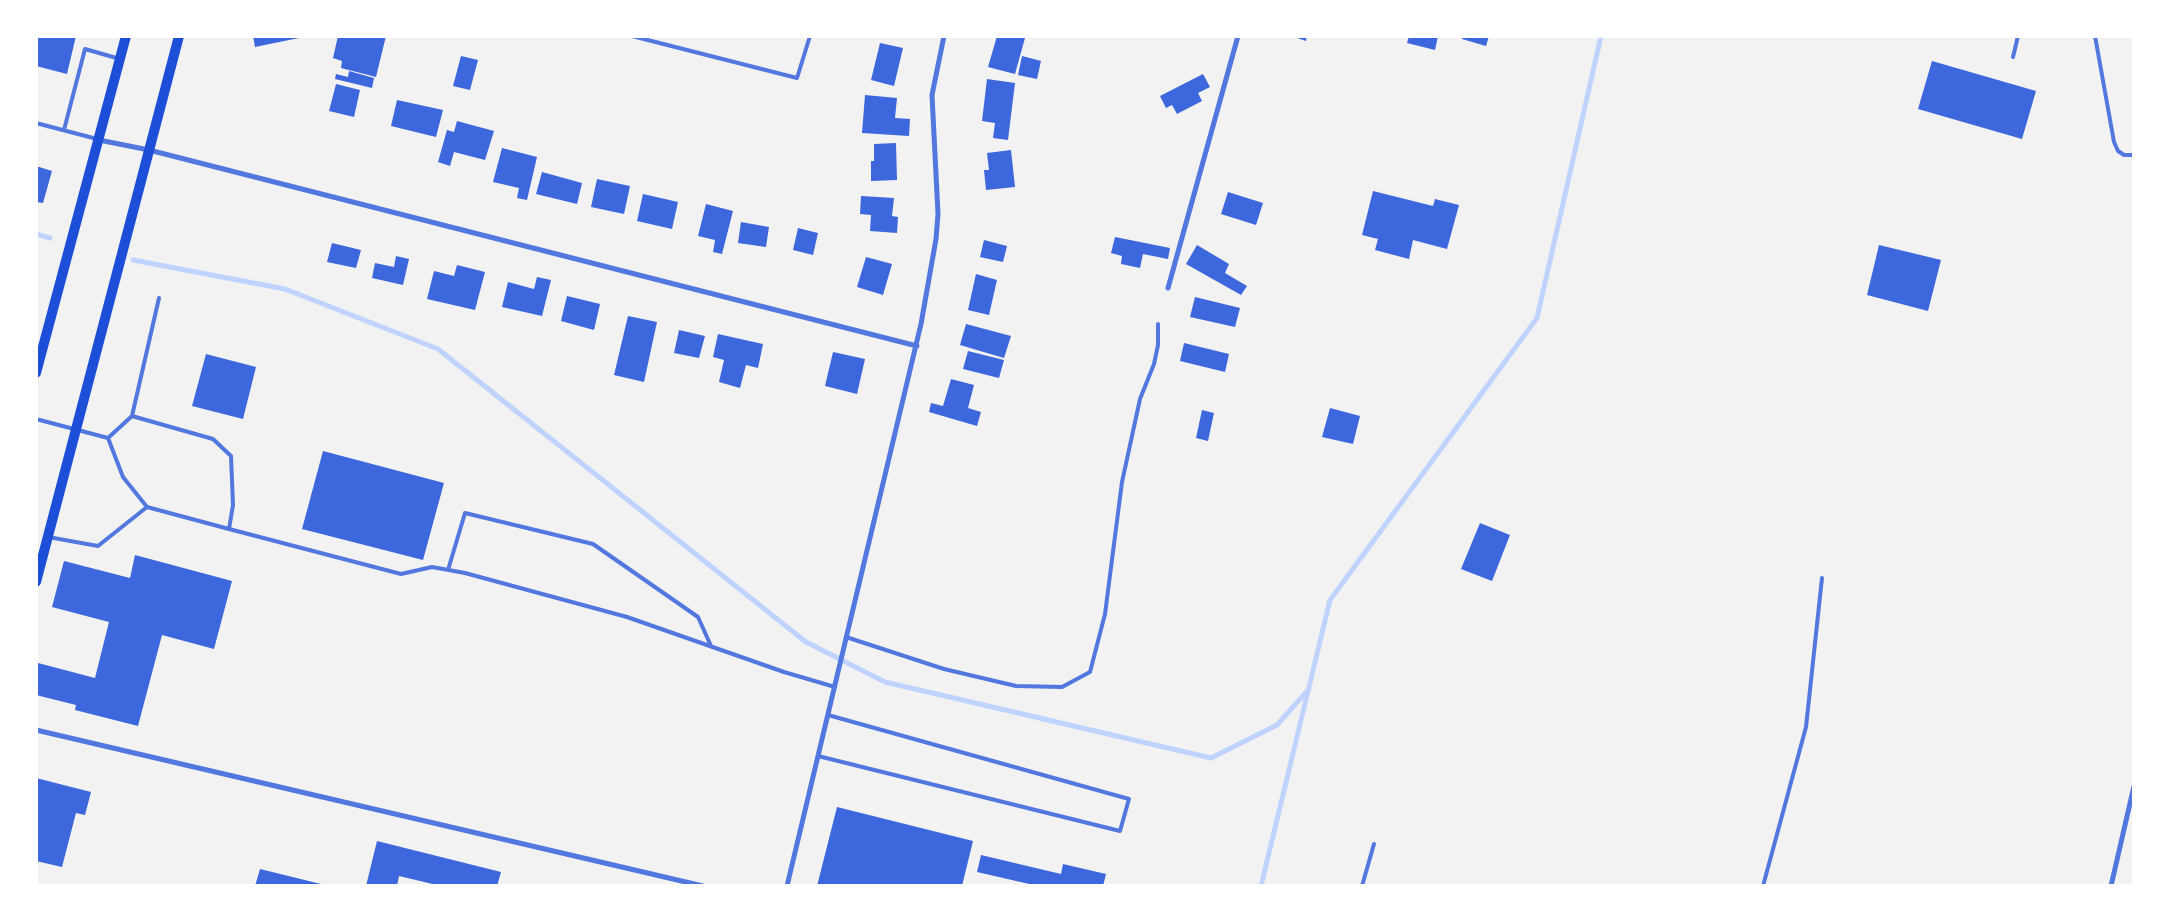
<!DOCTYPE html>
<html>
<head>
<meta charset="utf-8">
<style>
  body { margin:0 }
  #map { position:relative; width:2170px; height:922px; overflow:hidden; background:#f2f2f2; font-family:Karla,sans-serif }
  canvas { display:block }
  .frame { position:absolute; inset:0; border:38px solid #fff; pointer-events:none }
</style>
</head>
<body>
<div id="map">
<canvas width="2170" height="922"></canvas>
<div class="frame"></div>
</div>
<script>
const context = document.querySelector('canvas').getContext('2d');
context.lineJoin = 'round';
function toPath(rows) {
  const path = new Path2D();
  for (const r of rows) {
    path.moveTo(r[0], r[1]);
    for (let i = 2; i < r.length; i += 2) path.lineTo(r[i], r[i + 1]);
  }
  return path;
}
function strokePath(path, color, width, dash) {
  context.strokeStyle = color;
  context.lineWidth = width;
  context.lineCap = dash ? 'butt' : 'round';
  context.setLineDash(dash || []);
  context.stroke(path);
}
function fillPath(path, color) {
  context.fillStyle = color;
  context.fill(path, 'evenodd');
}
strokePath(toPath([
  [36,234,50,238],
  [133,260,285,289,438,349,806,642,885,682,1211,758,1277,725,1309,689],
  [1261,886,1330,600,1537,318,1601,36]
]), '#bfd3fe', 5);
fillPath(toPath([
  [36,36,76,36,67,74,36,66],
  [253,36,303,36,304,37,255,47],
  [338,36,386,36,376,77,341,68,342,61,333,58],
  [997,36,1025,38,1015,74,988,67],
  [1291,36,1307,36,1306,41],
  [1409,36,1438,36,1435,50,1407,43],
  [1463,36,1489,36,1486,46,1462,39],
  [880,43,903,48,894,86,871,80],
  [461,56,478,60,470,90,453,86],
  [1022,56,1041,61,1037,79,1018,75],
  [1932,61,2036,91,2022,139,1918,109],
  [349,71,374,78,372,88,335,79,336,74,348,77],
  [1203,74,1210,87,1198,93,1202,101,1177,114,1172,105,1166,108,1160,96],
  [987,79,1015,83,1008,140,993,138,995,123,982,121],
  [336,84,360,90,354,117,329,111],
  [865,95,897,98,895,118,910,119,909,136,862,133],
  [397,100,443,110,436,137,391,126],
  [457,121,494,131,485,160,454,152,450,166,438,162,447,130,454,132],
  [896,143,897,180,871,181,871,161,874,161,874,144],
  [502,148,537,157,527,200,517,198,519,188,493,182],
  [1011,150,1015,187,986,190,984,170,989,170,987,153],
  [36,166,52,171,43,203,36,202],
  [542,172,582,183,577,204,536,194],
  [597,179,630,186,624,214,591,207],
  [1373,191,1433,206,1435,199,1459,205,1447,249,1413,240,1409,259,1375,250,1378,239,1362,235],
  [1228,192,1263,203,1256,225,1221,214],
  [643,194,678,202,672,229,637,221],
  [861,196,894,198,892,216,898,217,897,233,870,231,871,215,860,214],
  [706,204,733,211,722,254,713,252,715,240,698,236],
  [741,222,769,227,766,247,738,243],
  [798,228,818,233,813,255,793,250],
  [1115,237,1170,248,1168,259,1143,254,1140,268,1121,264,1122,256,1111,253],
  [984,240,1007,246,1003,262,980,257],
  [332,243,361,250,356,268,327,262],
  [1197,245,1229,264,1225,273,1247,286,1241,295,1186,264],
  [1879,245,1941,260,1928,311,1867,295],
  [396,256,409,259,403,285,372,278,375,263,394,267],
  [866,257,892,264,883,295,857,287],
  [457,265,485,272,475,310,427,299,434,271,454,276],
  [976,274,997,280,989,315,968,310],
  [537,277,551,280,542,316,502,307,508,282,534,289],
  [567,296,600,304,594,330,561,321],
  [1195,297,1240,308,1235,327,1190,317],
  [628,316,657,322,644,382,614,375],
  [966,324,1011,336,1004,358,960,345],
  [679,330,705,336,699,358,674,353],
  [718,334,763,344,758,368,746,365,740,388,719,382,724,360,713,357],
  [1184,343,1229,354,1225,372,1180,361],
  [968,351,1004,360,999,378,963,369],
  [833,352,865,359,857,394,825,386],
  [206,354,256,367,243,419,192,406],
  [951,379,974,385,968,408,981,412,977,426,929,412,931,403,943,406],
  [1330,408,1360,416,1353,444,1322,437],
  [1202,410,1214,413,1208,441,1196,438],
  [323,451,444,483,423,560,302,529],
  [1480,523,1510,535,1492,581,1461,569],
  [135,555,232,581,214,649,162,635,138,726,75,710,76,705,36,695,38,663,95,678,109,622,52,607,64,561,130,578],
  [36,778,91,792,85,815,76,813,62,867,36,861],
  [837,807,973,841,962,886,817,886],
  [377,841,501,872,497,886,441,886,399,876,397,886,366,886],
  [981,855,1061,874,1063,864,1106,874,1103,886,1038,886,977,872],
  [260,869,325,885,325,886,255,886]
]), '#3d67dc');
strokePath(toPath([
  [632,36,797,78,810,36],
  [2095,36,2114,142,2118,151,2124,155,2134,155],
  [2013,57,2018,36],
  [36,123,97,139],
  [64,130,85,49,120,59],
  [132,416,159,298],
  [36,419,108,438,123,477,147,507,229,529],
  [108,438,132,416,213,439,231,456,233,505,229,529,401,574,432,567,465,573,627,617,784,672,835,687],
  [48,537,98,546,147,507],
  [448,570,465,513,593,544,698,617,711,646],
  [846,637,944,669,1016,686,1062,687,1090,672,1105,614,1122,482,1140,399,1154,364,1158,345,1158,324],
  [818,756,1120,831,1129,799,828,715],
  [1362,886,1374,844],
  [1763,886,1806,727,1822,578]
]), '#5277de', 4);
strokePath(toPath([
  [99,140,149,150,917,346],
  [1168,288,1238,36],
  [36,730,703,886],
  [787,886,921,324,936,239,938,214,932,95,944,36],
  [2111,886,2134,786]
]), '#5277de', 5);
strokePath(toPath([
  [36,373,126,36],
  [36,582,179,36]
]), '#1d4ed8', 10);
</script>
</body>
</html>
